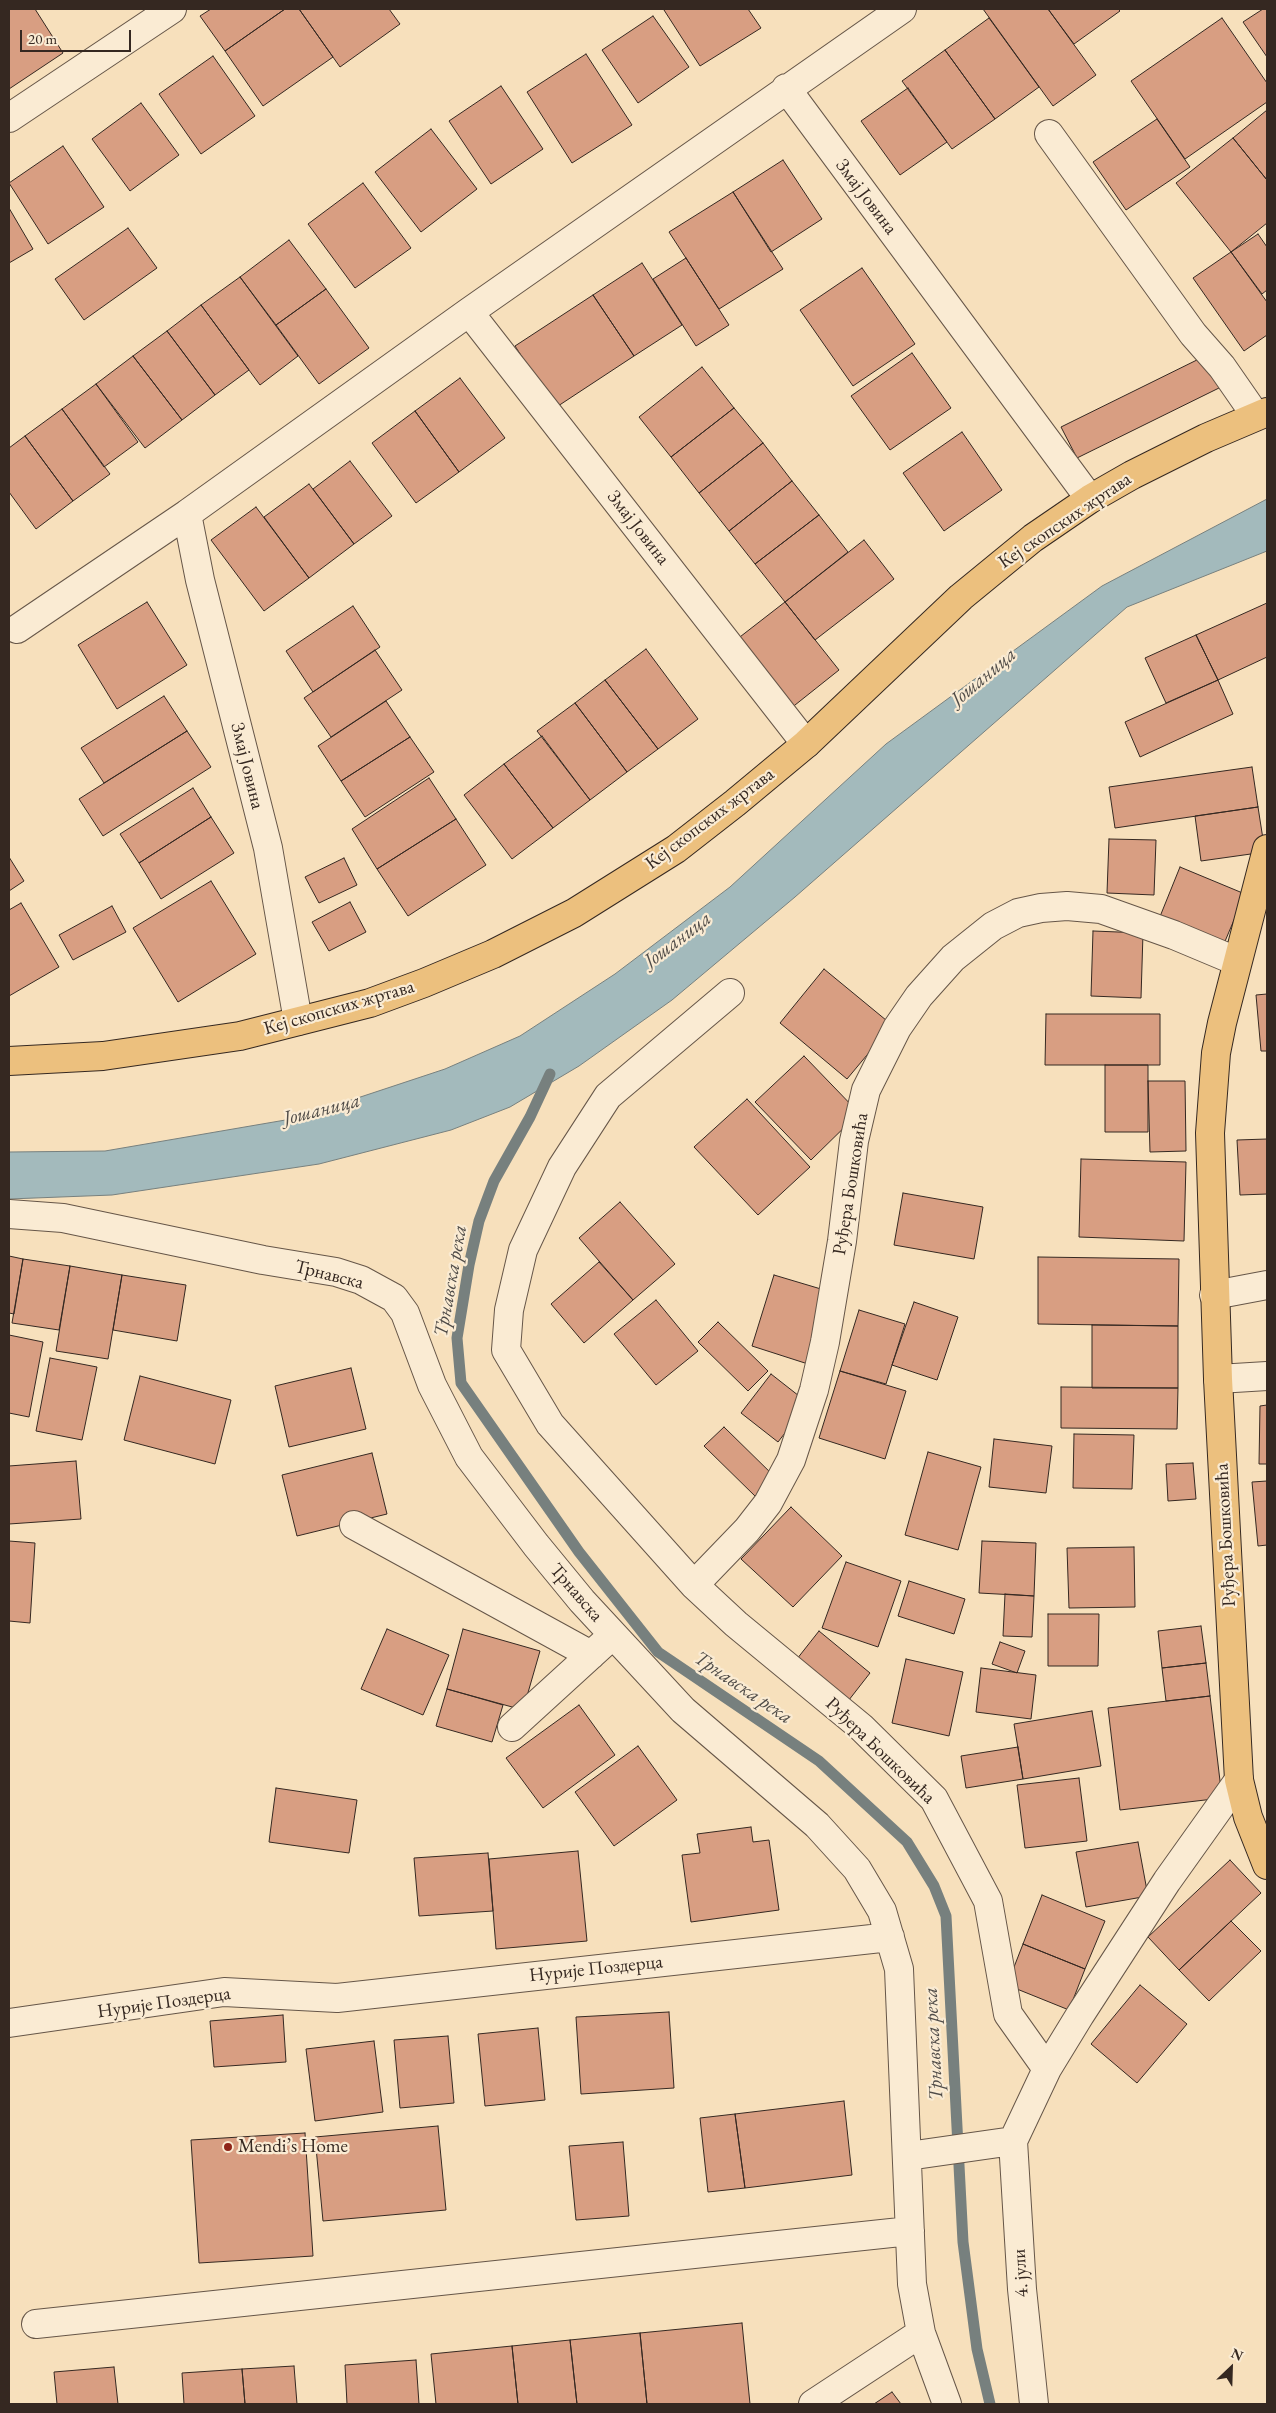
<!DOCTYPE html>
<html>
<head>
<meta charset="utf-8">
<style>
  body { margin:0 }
  #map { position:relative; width:1276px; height:2413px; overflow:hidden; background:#f7e0bc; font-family:"EB Garamond",serif }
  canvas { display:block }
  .frame { position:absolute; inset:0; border:10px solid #352821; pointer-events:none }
  .north { position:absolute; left:1206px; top:2343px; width:50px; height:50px; -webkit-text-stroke:4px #faebd3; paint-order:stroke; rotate:24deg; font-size:14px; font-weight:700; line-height:20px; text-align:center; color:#352821 }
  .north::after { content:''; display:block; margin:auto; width:18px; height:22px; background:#352821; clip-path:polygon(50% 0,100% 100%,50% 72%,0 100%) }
  .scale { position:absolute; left:20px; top:30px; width:111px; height:22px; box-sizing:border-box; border:2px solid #352821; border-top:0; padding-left:6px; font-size:15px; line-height:18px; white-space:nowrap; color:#352821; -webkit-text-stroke:4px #faebd3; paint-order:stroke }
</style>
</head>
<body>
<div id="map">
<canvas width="1276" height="2413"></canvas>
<div class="frame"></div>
<div class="north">N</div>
<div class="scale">20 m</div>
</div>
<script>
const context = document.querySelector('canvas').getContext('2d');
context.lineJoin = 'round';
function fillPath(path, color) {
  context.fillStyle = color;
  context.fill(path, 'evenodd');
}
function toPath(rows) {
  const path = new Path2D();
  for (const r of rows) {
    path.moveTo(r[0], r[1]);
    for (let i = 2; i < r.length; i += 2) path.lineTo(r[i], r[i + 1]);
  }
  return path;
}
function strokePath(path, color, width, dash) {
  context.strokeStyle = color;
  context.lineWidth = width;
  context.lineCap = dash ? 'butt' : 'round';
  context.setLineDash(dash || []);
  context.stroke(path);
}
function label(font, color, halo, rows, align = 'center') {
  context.font = font + ' "EB Garamond",serif';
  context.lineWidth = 4.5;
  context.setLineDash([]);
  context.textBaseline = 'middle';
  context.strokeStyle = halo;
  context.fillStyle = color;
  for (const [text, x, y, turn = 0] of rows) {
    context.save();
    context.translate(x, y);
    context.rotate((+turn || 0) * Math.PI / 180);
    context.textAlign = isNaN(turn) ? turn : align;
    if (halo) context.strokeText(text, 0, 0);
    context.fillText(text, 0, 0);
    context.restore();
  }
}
const water = toPath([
  [1267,499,1267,551,1127,607,795,897,672,1000,579,1066,510,1107,451,1130,319,1164,112,1195,9,1199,9,1152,105,1151,297,1118,445,1069,520,1036,615,974,730,887,886,744,1102,586,1267,499]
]);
fillPath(water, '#a3babc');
strokePath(water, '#77807e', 1);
strokePath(toPath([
  [550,1074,530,1117,494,1181,479,1221,469,1265,457,1338,461,1383,579,1552,658,1652,819,1761,907,1842,934,1886,946,1916,963,2242,977,2349,990,2404]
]), '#77807e', 11);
const building = toPath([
  [9,9,35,9,63,53,9,89,9,9],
  [211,9,285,9,225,51,200,16,211,9],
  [285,9,299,9,333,57,263,106,225,51,285,9],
  [299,9,389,9,400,24,340,67,299,9],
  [666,9,748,9,761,28,700,66,664,10,666,9],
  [983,9,1048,9,1096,75,1053,106,983,9],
  [1048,9,1118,9,1120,11,1074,44,1048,9],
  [1263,9,1267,9,1267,57,1243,22,1263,9],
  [653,16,689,67,638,103,602,50,653,16],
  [989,18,1039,87,995,119,945,50,989,18],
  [1222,18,1267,83,1267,102,1185,159,1131,81,1222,18],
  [945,50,995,119,952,149,902,81,945,50],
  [586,54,632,125,572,163,527,92,586,54],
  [213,56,255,116,201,154,159,94,213,56],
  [501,86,543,149,491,184,449,121,501,86],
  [908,88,947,142,900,175,861,121,908,88],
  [141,103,179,155,130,191,92,139,141,103],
  [1267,110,1267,180,1233,138,1267,110],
  [1157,119,1190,167,1126,210,1093,162,1157,119],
  [431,129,477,189,421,232,375,172,431,129],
  [1233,138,1267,180,1267,223,1231,252,1176,183,1233,138],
  [63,146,104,207,48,244,9,183,63,146],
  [783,160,822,219,771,252,733,192,783,160],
  [363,183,411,248,355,288,308,224,363,183],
  [733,192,783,269,719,309,669,232,733,192],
  [9,208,33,249,9,263,9,208],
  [128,228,157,268,84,320,55,279,128,228],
  [1258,234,1267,247,1267,290,1262,294,1231,252,1258,234],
  [289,240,326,289,276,325,240,277,289,240],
  [1231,252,1267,302,1267,335,1244,351,1193,278,1231,252],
  [686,258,729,325,696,346,653,279,686,258],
  [642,263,682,325,634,356,593,295,642,263],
  [862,268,915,344,853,386,800,310,862,268],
  [240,277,298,356,260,385,201,305,240,277],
  [326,289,369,348,319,384,276,325,326,289],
  [593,295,634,356,555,408,515,346,593,295],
  [201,305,249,370,215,395,167,331,201,305],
  [167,331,215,395,182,420,133,356,167,331],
  [912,353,951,408,890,450,851,396,912,353],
  [133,356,182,420,145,448,96,384,133,356],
  [1205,356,1221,387,1077,458,1061,427,1205,356],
  [702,367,734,408,671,457,639,417,702,367],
  [460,378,505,438,459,472,415,411,460,378],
  [96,384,138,442,104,467,62,409,96,384],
  [734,408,763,443,699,493,671,457,734,408],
  [62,409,110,474,73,501,25,436,62,409],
  [415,411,459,472,416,503,372,443,415,411],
  [962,432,1002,490,944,531,903,473,962,432],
  [25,436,73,501,36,529,9,492,9,448,25,436],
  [763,443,792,481,729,531,699,493,763,443],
  [350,461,392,516,354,544,313,489,350,461],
  [792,481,819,515,755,564,729,531,792,481],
  [309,484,354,544,309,578,264,517,309,484],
  [256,507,309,578,264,611,211,540,256,507],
  [819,515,848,552,785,602,755,564,819,515],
  [864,540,894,579,815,640,785,602,864,540],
  [147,602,187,665,117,709,78,645,147,602],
  [785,602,839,670,790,709,736,640,785,602],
  [1267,603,1267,657,1218,680,1196,635,1267,603],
  [353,606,380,647,313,692,286,651,353,606],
  [1196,635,1218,680,1166,703,1145,658,1196,635],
  [646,649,698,719,658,749,605,680,646,649],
  [375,650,402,690,331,737,304,698,375,650],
  [605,680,658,749,627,772,575,703,605,680],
  [1218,680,1233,714,1140,757,1125,722,1218,680],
  [164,696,187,731,104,783,81,748,164,696],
  [386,701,410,737,341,781,318,746,386,701],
  [575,703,627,772,590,800,537,731,575,703],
  [187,731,211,767,103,836,79,799,187,731],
  [542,736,590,800,553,828,504,764,542,736],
  [410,737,434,772,365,817,341,781,410,737],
  [504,764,553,828,512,859,464,795,504,764],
  [1252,767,1258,807,1115,828,1109,787,1252,767],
  [429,778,456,819,377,869,352,829,429,778],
  [193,788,211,817,139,863,120,834,193,788],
  [1258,807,1265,852,1201,861,1195,816,1258,807],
  [211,817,234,853,161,899,139,863,211,817],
  [456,819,486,865,408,916,377,869,456,819],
  [1109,839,1156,840,1154,895,1107,893,1109,839],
  [9,857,24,881,9,891,9,857],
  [344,858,357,885,319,903,305,877,344,858],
  [1180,867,1245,894,1223,946,1159,919,1180,867],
  [211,881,256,954,178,1002,133,928,211,881],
  [350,902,366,932,329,951,312,922,350,902],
  [21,903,59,967,9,996,9,910,21,903],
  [112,906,126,932,73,960,59,935,112,906],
  [1093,931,1143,933,1141,998,1091,996,1093,931],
  [824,969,892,1025,847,1079,780,1023,824,969],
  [1267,994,1267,1051,1261,1051,1256,995,1267,994],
  [1046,1014,1160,1014,1160,1065,1045,1065,1046,1014],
  [804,1056,859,1113,811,1160,755,1102,804,1056],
  [1105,1065,1148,1065,1148,1132,1105,1132,1105,1065],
  [1148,1081,1185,1081,1186,1151,1150,1152,1148,1081],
  [747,1099,810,1167,758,1215,694,1147,747,1099],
  [1267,1139,1267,1194,1240,1195,1237,1140,1267,1139],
  [1081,1159,1186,1162,1184,1241,1079,1237,1081,1159],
  [903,1193,983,1207,974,1259,894,1245,903,1193],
  [620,1202,675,1264,633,1300,579,1238,620,1202],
  [9,1256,23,1259,14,1314,9,1313,9,1256],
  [1038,1257,1179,1259,1178,1326,1038,1324,1038,1257],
  [23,1259,70,1266,59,1330,12,1323,23,1259],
  [599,1262,633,1300,584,1343,551,1304,599,1262],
  [70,1266,122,1275,108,1359,56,1351,70,1266],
  [122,1275,186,1285,177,1341,113,1330,122,1275],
  [774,1275,831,1292,808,1364,752,1346,774,1275],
  [656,1300,698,1351,656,1385,614,1334,656,1300],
  [914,1302,958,1317,937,1380,892,1365,914,1302],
  [859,1310,905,1324,886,1384,840,1371,859,1310],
  [718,1322,768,1371,748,1391,698,1342,718,1322],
  [1092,1325,1178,1326,1178,1388,1092,1388,1092,1325],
  [9,1335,43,1342,29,1417,9,1413,9,1335],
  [50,1358,97,1367,82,1440,36,1431,50,1358],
  [351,1368,366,1429,289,1447,275,1386,351,1368],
  [840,1371,906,1391,885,1459,819,1438,840,1371],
  [771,1374,808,1403,778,1442,741,1413,771,1374],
  [140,1376,231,1400,215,1464,124,1440,140,1376],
  [1061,1387,1178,1388,1177,1429,1061,1428,1061,1387],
  [1267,1405,1267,1464,1259,1464,1260,1406,1267,1405],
  [724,1427,777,1479,757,1498,704,1446,724,1427],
  [1074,1434,1134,1435,1132,1489,1073,1488,1074,1434],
  [994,1439,1052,1446,1046,1493,989,1487,994,1439],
  [928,1452,981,1467,958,1550,905,1535,928,1452],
  [372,1453,387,1514,297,1536,282,1475,372,1453],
  [76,1461,81,1519,9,1524,9,1466,76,1461],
  [1193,1463,1196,1499,1168,1501,1166,1464,1193,1463],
  [1267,1481,1267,1545,1258,1546,1252,1482,1267,1481],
  [791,1507,842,1556,793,1607,741,1559,791,1507],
  [9,1541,35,1543,30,1623,9,1621,9,1541],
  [982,1541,1036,1543,1034,1596,979,1593,982,1541],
  [1134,1547,1135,1607,1069,1608,1067,1548,1134,1547],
  [846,1562,901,1581,878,1647,822,1628,846,1562],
  [909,1581,965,1599,954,1634,898,1616,909,1581],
  [1005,1594,1034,1596,1032,1637,1003,1636,1005,1594],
  [1048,1614,1099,1614,1098,1666,1048,1666,1048,1614],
  [1201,1626,1206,1663,1162,1668,1158,1631,1201,1626],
  [387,1629,449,1655,423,1715,361,1689,387,1629],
  [463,1629,540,1651,523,1710,447,1689,463,1629],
  [819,1631,870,1673,845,1705,793,1664,819,1631],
  [1000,1642,1025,1651,1017,1673,992,1664,1000,1642],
  [906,1659,963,1672,949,1736,892,1723,906,1659],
  [1206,1663,1210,1696,1166,1701,1162,1668,1206,1663],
  [981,1668,1036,1675,1031,1719,976,1712,981,1668],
  [447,1689,503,1705,492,1742,436,1726,447,1689],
  [1210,1696,1222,1798,1120,1810,1108,1708,1210,1696],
  [579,1705,615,1755,543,1808,506,1758,579,1705],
  [1092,1711,1101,1766,1023,1779,1014,1724,1092,1711],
  [638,1746,677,1800,614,1846,575,1792,638,1746],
  [1018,1747,1023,1779,966,1788,961,1756,1018,1747],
  [1079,1778,1087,1841,1025,1848,1017,1785,1079,1778],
  [276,1788,357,1800,349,1853,269,1842,276,1788],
  [751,1827,753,1842,769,1840,779,1910,691,1922,682,1855,700,1853,697,1834,751,1827],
  [1138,1842,1148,1896,1086,1907,1076,1852,1138,1842],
  [578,1851,587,1941,496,1949,489,1859,578,1851],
  [488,1853,493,1911,419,1916,414,1858,488,1853],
  [1230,1860,1261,1893,1179,1970,1148,1937,1230,1860],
  [1042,1895,1105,1921,1085,1969,1023,1944,1042,1895],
  [1231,1921,1261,1951,1209,2001,1179,1970,1231,1921],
  [1023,1944,1085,1969,1069,2010,1007,1985,1023,1944],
  [1140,1985,1187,2024,1137,2083,1091,2044,1140,1985],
  [669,2012,674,2088,581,2094,576,2017,669,2012],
  [283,2015,286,2062,214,2067,210,2021,283,2015],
  [538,2028,545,2100,485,2106,478,2034,538,2028],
  [448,2036,454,2103,400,2108,394,2040,448,2036],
  [374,2041,383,2112,315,2121,306,2049,374,2041],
  [844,2101,852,2175,745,2188,735,2114,844,2101],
  [735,2114,745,2188,708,2192,700,2118,735,2114],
  [438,2126,446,2210,323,2221,315,2137,438,2126],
  [305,2133,313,2256,199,2263,191,2140,305,2133],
  [623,2142,629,2216,576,2220,569,2146,623,2142],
  [742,2323,750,2404,647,2404,640,2333,742,2323],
  [640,2333,647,2404,577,2404,570,2340,640,2333],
  [570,2340,577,2404,518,2404,512,2346,570,2340],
  [512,2346,518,2404,436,2404,431,2354,512,2346],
  [416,2360,419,2404,347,2404,345,2365,416,2360],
  [294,2366,297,2404,245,2404,242,2369,294,2366],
  [114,2367,118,2404,57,2404,54,2372,114,2367],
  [242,2369,245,2404,184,2404,182,2373,242,2369],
  [892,2392,901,2404,874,2404,892,2392]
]);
fillPath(building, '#d89e82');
strokePath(building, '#352821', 1);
const minor = toPath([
  [786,88,1090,499],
  [9,118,172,9],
  [1049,134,1193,334,1222,367,1256,416],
  [469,312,806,744],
  [187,514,200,580,268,848,298,1021],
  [17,629,187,514,469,312,902,9],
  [730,993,608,1096,562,1167,523,1250,509,1310,506,1350,550,1424,694,1585,736,1624,861,1727,934,1799,988,1901,1008,2014,1047,2069],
  [9,1214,63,1218,263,1260,336,1272,361,1280,394,1298,405,1313,432,1385,469,1457,536,1545,582,1601,683,1710,817,1825,857,1869,882,1911,899,1969,912,2284,921,2333,947,2404],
  [1214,1295,1267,1285],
  [1218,1379,1267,1376],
  [354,1525,591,1655],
  [694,1585,747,1530,768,1503,791,1460,814,1390,825,1342,842,1241,854,1141,866,1090,897,1028,919,996,953,958,993,926,1018,913,1041,908,1067,906,1101,909,1174,935,1236,961],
  [512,1727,603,1644],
  [9,2023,224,1992,337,1998,890,1937],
  [908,2156,1013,2141],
  [36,2324,910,2231],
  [813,2404,921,2333],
  [1034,2404,1022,2289,1013,2141,1047,2069,1080,2015,1167,1881,1239,1780]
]);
const major = toPath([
  [1267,849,1222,1023,1216,1053,1210,1133,1218,1379,1239,1780,1248,1817,1267,1865],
  [9,1061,103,1056,240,1036,370,1003,424,983,493,954,574,913,676,849,735,803,806,744,961,597,1033,538,1090,499,1132,475,1206,438,1267,412]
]);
strokePath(minor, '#665648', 30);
strokePath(major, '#352821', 30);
strokePath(minor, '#faebd3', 28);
strokePath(major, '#ecc07e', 28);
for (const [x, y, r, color] of [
  [228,2147,5,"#8f2418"]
]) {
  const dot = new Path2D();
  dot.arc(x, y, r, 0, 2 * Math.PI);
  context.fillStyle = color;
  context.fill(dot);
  strokePath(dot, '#faebd3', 2);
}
label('19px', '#352821', '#faebd3', [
  ["Змај Јовина",866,197,53],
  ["Кеј скопских жртава",1065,521,-34],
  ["Змај Јовина",638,528,52],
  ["Змај Јовина",247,766,76],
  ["Кеј скопских жртава",710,819,-37],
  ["Кеј скопских жртава",339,1008,-16],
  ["Руђера Бошковића",851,1184,-81],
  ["Трнавска",329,1275,14],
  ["Руђера Бошковића",1226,1535,-93],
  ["Трнавска",576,1593,49],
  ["Руђера Бошковића",880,1751,44],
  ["Нурије Поздерца",596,1969,-6],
  ["Нурије Поздерца",164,2003,-8],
  ["4. јули",1021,2273,-94]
]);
label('19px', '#352821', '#faebd3', [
  ["Mendi’s Home",238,2147]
], 'left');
label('italic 20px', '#504c48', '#faebd3', [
  ["Јошаница",984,677,-40],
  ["Јошаница",678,940,-37],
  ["Јошаница",322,1110,-14],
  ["Трнавска река",451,1281,-80],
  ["Трнавска река",743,1688,34],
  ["Трнавска река",934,2044,-93]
]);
</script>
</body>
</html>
